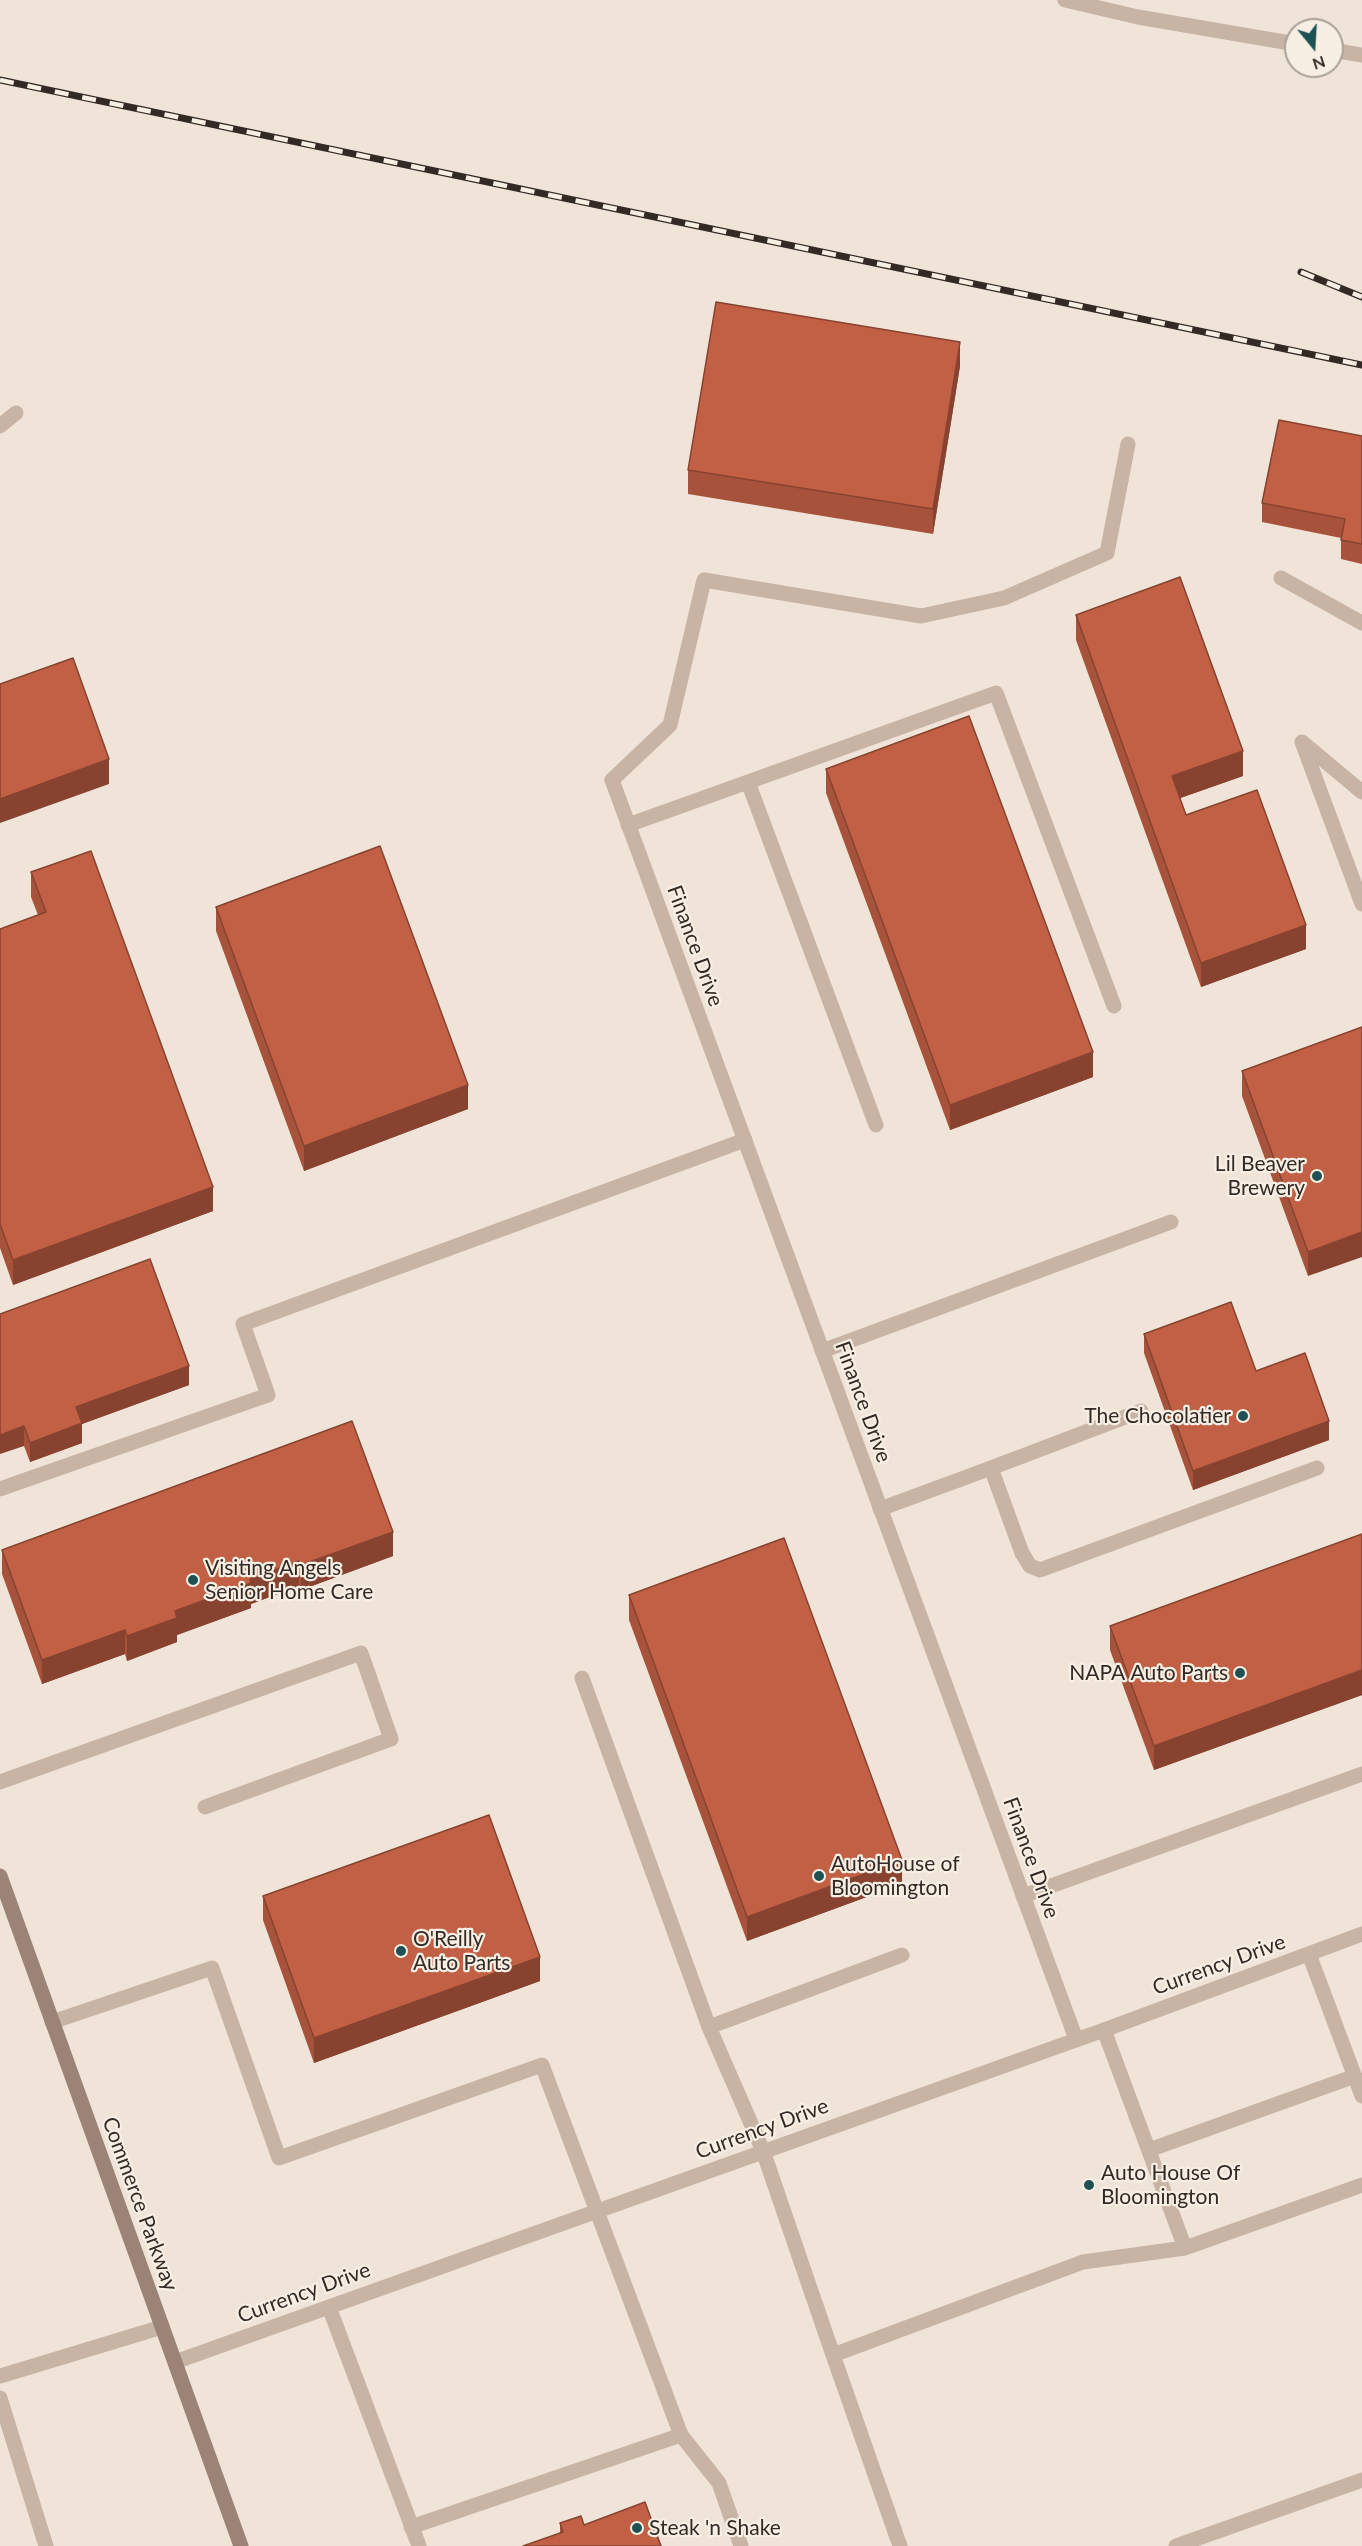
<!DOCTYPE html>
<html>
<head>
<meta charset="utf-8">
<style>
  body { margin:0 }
  #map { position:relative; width:1362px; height:2546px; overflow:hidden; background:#f0e4d9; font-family:Lato,sans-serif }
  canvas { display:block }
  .north { position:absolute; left:1284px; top:18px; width:60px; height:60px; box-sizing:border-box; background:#f8efe4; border:2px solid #a9a098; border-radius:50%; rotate:162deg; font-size:16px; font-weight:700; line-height:24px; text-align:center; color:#332a26 }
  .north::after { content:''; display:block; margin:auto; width:21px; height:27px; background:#1d5153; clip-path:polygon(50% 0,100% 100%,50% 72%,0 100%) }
</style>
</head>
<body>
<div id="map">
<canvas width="1362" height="2546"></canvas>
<div class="north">N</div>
</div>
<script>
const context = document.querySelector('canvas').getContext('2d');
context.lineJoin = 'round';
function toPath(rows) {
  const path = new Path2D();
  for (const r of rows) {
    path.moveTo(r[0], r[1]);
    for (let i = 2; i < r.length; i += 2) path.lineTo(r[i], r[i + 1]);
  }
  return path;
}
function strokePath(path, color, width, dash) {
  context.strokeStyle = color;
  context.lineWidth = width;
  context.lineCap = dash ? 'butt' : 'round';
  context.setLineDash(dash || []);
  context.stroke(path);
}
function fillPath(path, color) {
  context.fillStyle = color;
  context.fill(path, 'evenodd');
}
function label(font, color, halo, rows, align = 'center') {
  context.font = font + ' Lato,sans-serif';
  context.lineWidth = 4.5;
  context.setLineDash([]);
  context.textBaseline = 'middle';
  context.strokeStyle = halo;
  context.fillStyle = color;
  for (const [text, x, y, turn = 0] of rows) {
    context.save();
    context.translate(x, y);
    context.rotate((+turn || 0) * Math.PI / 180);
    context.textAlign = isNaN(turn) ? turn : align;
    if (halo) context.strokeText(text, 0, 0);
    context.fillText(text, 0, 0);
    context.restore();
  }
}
strokePath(toPath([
  [1065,0,1138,17,1296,44],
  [1332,50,1362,55],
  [0,426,16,413],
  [1281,578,1362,623],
  [612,780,670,725,704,580,921,616,1004,598,1107,553,1128,444],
  [748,782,876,1125],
  [1362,792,1302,742,1362,904],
  [628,825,996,693,1114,1006],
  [822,1351,1171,1222],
  [991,1468,1141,1411],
  [0,1489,268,1395,243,1324,745,1140],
  [880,1509,991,1468,1022,1553,1030,1566,1040,1570,1317,1468],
  [582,1678,709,2027,763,2151,833,2355,1083,2262,1185,2248,1362,2185],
  [0,1782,361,1653,391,1739,205,1807],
  [1023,1896,1362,1774],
  [1309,1954,1362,2096],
  [52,2022,212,1968,279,2158,542,2065,681,2435,719,2483,741,2546],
  [709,2027,902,1955],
  [1104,2030,1185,2248],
  [1149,2150,1355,2076],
  [329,2307,419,2546],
  [833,2355,900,2546],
  [0,2376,162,2327],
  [0,2398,46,2546],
  [411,2527,681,2435],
  [1176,2546,1362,2480]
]), '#c7b4a5', 15);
strokePath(toPath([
  [612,780,1076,2039],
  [175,2362,1104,2030,1362,1934]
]), '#c7b4a5', 15);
strokePath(toPath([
  [0,1876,241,2546]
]), '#9b8377', 15);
const rail = toPath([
  [0,80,1362,365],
  [1301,272,1362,297]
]);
strokePath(rail, '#332a26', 7);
strokePath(rail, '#f8efe4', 4.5, [14]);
fillPath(toPath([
  [960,366,933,534,688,494,688,470],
  [1362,436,1362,564,1341,559,1341,538,1262,522,1262,503],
  [1076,615,1243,776,1180,798,1186,815,1306,949,1201,987,1076,640],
  [826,769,1093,1077,950,1130,826,793],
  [31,872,213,1211,13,1285,0,1248,0,929,38,915,31,897],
  [216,907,468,1109,304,1171,216,931],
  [1362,1027,1308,1276,1242,1096,1242,1071],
  [0,1314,189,1385,82,1424,82,1443,30,1462,24,1446],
  [1144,1334,1256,1371,1329,1440,1193,1490,1144,1353],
  [1362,1534,1362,1695,1154,1770,1110,1650,1110,1626],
  [2,1550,393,1556,301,1590,299,1586,251,1604,251,1608,177,1635,177,1642,127,1661,125,1654,42,1684,2,1574],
  [629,1595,902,1884,747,1941,629,1620],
  [263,1896,540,1981,314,2063,263,1920],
  [560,2523,584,2525,560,2533]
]), '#a7533b');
fillPath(toPath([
  [960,342,960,366,933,534,933,509],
  [1243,751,1243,776,1172,801,1172,776],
  [109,759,109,784,0,823,0,799],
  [1306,925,1306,949,1201,987,1201,963],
  [1093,1052,1093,1077,950,1130,950,1105],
  [468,1085,468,1109,304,1171,304,1146],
  [213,1187,213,1211,13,1285,13,1260],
  [1362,1232,1362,1257,1308,1276,1308,1252],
  [189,1366,189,1385,82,1424,82,1443,30,1462,30,1443,76,1407],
  [1329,1421,1329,1440,1193,1490,1193,1471],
  [24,1426,24,1446,0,1454,0,1435],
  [393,1532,393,1556,301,1590,301,1565],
  [299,1561,299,1586,251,1604,251,1608,177,1635,177,1642,127,1661,127,1636,175,1611,250,1579],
  [125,1630,125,1654,42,1684,42,1660],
  [1362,1670,1362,1695,1154,1770,1154,1746],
  [902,1860,902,1884,747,1941,747,1917],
  [540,1957,540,1981,314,2063,314,2038]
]), '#884330');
const building = toPath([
  [716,302,960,342,933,509,688,470,716,302],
  [1279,420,1362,436,1362,544,1341,540,1345,519,1262,503,1279,420],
  [1180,577,1243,751,1172,776,1186,815,1257,790,1306,925,1201,963,1076,615,1180,577],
  [73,658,109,759,0,799,0,684,73,658],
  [969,716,1093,1052,950,1105,826,769,969,716],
  [380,846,468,1085,304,1146,216,907,380,846],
  [91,851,213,1187,13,1260,0,1224,0,929,46,912,31,872,91,851],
  [1362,1027,1362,1232,1308,1252,1242,1071,1362,1027],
  [150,1259,189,1366,76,1407,82,1423,30,1443,24,1426,0,1435,0,1314,150,1259],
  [1231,1302,1256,1371,1305,1353,1329,1421,1193,1471,1144,1334,1231,1302],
  [352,1421,393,1532,301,1565,299,1561,250,1579,251,1583,175,1611,177,1618,127,1636,125,1630,42,1660,2,1550,352,1421],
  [1362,1534,1362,1670,1154,1746,1110,1626,1362,1534],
  [784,1538,902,1860,747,1917,629,1595,784,1538],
  [489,1815,540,1957,314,2038,263,1896,489,1815],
  [645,2502,661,2546,523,2546,563,2532,560,2523,581,2516,584,2525,645,2502]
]);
fillPath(building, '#c26045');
strokePath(building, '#884330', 1.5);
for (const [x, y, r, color] of [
  [1317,1176,6,"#1d5153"],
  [1243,1416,6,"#1d5153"],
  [193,1580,6,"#1d5153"],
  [1240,1673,6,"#1d5153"],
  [819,1876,6,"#1d5153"],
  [401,1951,6,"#1d5153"],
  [1089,2185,6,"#1d5153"],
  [637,2528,6,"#1d5153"]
]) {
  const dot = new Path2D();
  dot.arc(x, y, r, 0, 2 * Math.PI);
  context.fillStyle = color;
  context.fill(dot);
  strokePath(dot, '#f8efe4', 2);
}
label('21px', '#332a26', '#f8efe4', [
  ["Finance Drive",695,946,70],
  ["Finance Drive",863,1402,70],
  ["Finance Drive",1031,1858,70],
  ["Currency Drive",1219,1965,-20],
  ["Currency Drive",762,2129,-20],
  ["Commerce Parkway",140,2204,70],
  ["Currency Drive",304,2293,-20]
]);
label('21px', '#332a26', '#f8efe4', [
  ["Lil Beaver",1305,1164,"right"],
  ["Brewery",1305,1188,"right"],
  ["The Chocolatier",1231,1416,"right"],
  ["Visiting Angels",205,1568],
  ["Senior Home Care",205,1592],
  ["NAPA Auto Parts",1228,1673,"right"],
  ["AutoHouse of",831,1864],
  ["Bloomington",831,1888],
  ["O'Reilly",413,1939],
  ["Auto Parts",413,1963],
  ["Auto House Of",1101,2173],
  ["Bloomington",1101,2197],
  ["Steak 'n Shake",649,2528]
], 'left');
</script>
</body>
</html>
